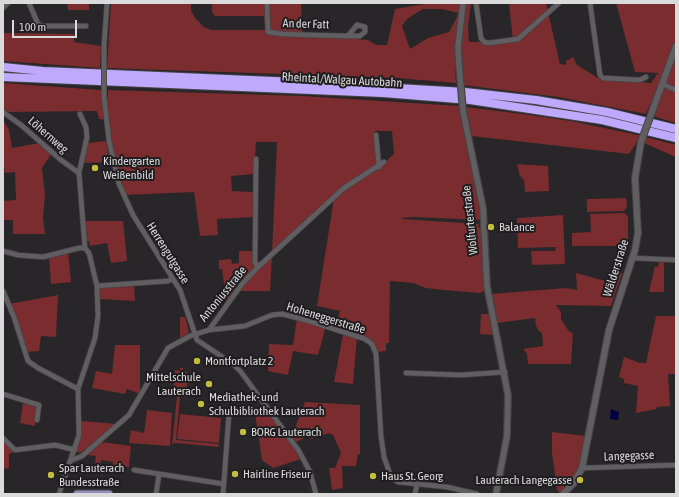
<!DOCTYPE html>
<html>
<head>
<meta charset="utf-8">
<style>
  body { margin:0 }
  #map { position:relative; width:679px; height:497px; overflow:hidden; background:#282628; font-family:"Asap Condensed",sans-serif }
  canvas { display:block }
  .frame { position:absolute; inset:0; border:4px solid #dbdadb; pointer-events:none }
  .scale { position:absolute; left:12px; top:20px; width:65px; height:18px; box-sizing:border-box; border:2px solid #dbdadb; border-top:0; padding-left:5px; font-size:12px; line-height:14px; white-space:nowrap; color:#dbdadb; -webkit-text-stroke:3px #1f1d1f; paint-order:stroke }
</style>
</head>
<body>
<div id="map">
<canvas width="679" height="497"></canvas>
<div class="frame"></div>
<div class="scale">100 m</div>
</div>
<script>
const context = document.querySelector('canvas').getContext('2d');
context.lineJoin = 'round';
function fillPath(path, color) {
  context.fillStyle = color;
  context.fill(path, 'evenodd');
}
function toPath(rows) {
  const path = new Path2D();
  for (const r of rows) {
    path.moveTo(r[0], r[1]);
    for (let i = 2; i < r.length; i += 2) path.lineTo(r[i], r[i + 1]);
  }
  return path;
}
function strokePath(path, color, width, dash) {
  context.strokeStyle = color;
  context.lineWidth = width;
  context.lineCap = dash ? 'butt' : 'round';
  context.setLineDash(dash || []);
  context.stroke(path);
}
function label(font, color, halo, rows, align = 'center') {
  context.font = font + ' "Asap Condensed",sans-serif';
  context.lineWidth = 4;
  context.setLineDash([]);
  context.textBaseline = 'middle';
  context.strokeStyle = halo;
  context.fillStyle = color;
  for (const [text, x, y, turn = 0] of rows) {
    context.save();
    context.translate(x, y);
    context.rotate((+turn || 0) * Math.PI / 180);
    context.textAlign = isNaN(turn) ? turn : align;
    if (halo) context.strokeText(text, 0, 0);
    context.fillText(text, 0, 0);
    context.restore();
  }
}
fillPath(toPath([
  [67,3,89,3,89,10,68,10],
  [111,3,191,3,191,10,195,18,204,27,211,30,265,30,264,16,215,16,212,12,212,3,301,3,302,34,368,40,376,45,387,45,395,9,431,3,471,3,468,26,469,42,513,41,509,3,546,3,560,64,566,65,566,61,573,57,577,65,598,78,651,83,658,73,635,72,616,3,676,3,676,123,653,116,660,99,653,98,646,114,559,97,463,85,461,65,455,65,456,83,397,78,107,68],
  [423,9,442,9,458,13,458,15,449,32,428,38,410,49,402,26,407,19],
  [3,33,74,34,74,42,101,46,100,68,3,61],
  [3,83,101,90,101,97,108,97,108,90,302,96,459,106,460,111,466,112,466,107,522,114,571,121,638,135,676,145,676,157,644,143,637,142,629,154,472,136,475,172,483,220,412,217,402,218,402,219,479,224,478,227,481,228,483,248,484,291,480,293,444,290,426,288,413,283,390,281,389,343,386,343,386,351,377,352,373,344,366,338,335,328,340,311,317,306,334,198,351,184,376,170,394,154,392,131,375,131,379,167,360,175,342,188,285,244,272,253,277,142,256,142,254,174,231,176,232,191,253,192,254,217,217,219,218,235,200,236,194,192,125,195,118,174,108,120,99,119,97,111,9,112,3,109],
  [5,123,9,130,12,148,39,143,51,154,42,168,45,194,43,218,45,234,13,234,13,220,3,220,3,201,16,200,15,172,5,173,3,159,3,124],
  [106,141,110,162,84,163,88,143],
  [517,164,548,166,549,191,525,192,524,180,520,176],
  [626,198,627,207,624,211,587,212,587,199],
  [624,213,628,216,628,246,572,246,572,233,591,232,590,214],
  [563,215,565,264,532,265,531,251,555,251,556,247,518,248,517,218],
  [85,221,123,221,127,261,111,263,107,243,90,246,89,241,87,241],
  [68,251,71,282,51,284,49,256],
  [239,251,254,251,255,271,272,256,270,291,236,291,227,305,222,269,219,269,219,260,231,259,232,264,239,263],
  [659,261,664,262,664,292,649,292,655,266,658,267],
  [612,271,620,272,622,274,611,306,556,305,561,312,561,319,568,330,573,334,571,364,528,364,527,354,523,349,543,346,542,333,539,331,536,326,535,318,497,323,491,294,566,288,577,290,576,273,609,282],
  [134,284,135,301,99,299,98,286],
  [58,295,56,337,41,336,39,351,25,352,9,304],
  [481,314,490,314,494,335,480,334],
  [656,316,676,316,676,374,668,374,670,406,657,407,656,409,636,413,638,386,624,383,624,379,619,377,624,357,640,363,646,363],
  [180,317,185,317,189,332,180,339],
  [297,318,326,326,318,355,293,351,288,375,268,371,269,344,293,345],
  [343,335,357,337,353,384,334,382],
  [115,345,140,345,140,394,127,389,125,394,92,388,96,371,112,374],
  [180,368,183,368,183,371,188,372,186,397,180,397,176,440,219,444,218,447,176,443,172,444,177,397,173,396,175,370,180,371],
  [305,402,360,405,360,454,358,454,356,466,342,466,343,488,332,490,329,468,335,468,341,453,333,435,329,433,311,439,306,437,296,442,292,436],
  [23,403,36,407,35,426,20,423],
  [147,410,172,413,170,446,129,443,131,430,144,433],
  [268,412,294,446,301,459,273,468,262,460,255,413],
  [180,414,221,418,219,443,177,439],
  [80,421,117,424,80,453,76,451,81,435],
  [552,432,586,436,580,464,575,478,560,493,557,490,552,453],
  [3,440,16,451,9,454,9,468,3,469],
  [101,442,131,446,129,467,112,466,113,462,101,460,100,465,95,463,96,456,86,455]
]), '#7a2c2f');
fillPath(toPath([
  [611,409,619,412,618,420,610,419]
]), '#020042');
const minor = toPath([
  [29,3,38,24,42,26,86,26],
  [267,3,268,32,283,34,310,35,348,36,360,36,365,32,365,27,357,25,348,36],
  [476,3,481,38,484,42,489,43,518,39,559,3],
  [590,3,600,75,603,78,640,80,646,77],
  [3,8,8,3],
  [104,46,107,3],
  [662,84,676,90],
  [104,97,109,141,119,184,133,215,180,290,197,340,233,364,241,372,299,451,310,472,316,494],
  [3,112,21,125,61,160,79,173],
  [376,135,379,167],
  [256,159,255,262,258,267],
  [3,251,18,255,43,257,79,248,85,248],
  [633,258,676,260],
  [97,286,168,281,173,279],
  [3,291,14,317,28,361,38,368,78,389],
  [209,330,245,326,272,315,282,314,306,320,365,339,372,344,376,354,381,436,384,457,391,477,398,482,447,487,477,494],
  [406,373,461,375,505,372],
  [3,394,39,405,37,420],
  [3,438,15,450,55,445,75,450],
  [70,461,82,456,129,415,168,348,190,336,209,330,242,284,258,267,344,188,384,162],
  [582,468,676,465],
  [134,470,224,484],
  [59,494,79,435,78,389,95,338,98,316,97,286,89,253,85,248,79,173,87,137,86,127,80,114],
  [156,494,159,475],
  [223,494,229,414],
  [415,494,417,484]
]);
const tertiary = toPath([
  [459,65,458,47,463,3],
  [463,111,483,208,487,286,508,395,507,436,496,494]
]);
const secondary = toPath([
  [657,98,676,46],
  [563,494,573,484,582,468,609,330,635,250,638,233,635,178,641,142]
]);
const primary = toPath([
  [77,494,109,494]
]);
const motorway = toPath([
  [3,67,43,71,296,82,465,92,536,100,607,112,676,129],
  [3,77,383,93,470,100,602,120,676,138]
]);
strokePath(minor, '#464446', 6);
strokePath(tertiary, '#464446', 8);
strokePath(secondary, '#464446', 8);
strokePath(primary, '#464446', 9);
strokePath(motorway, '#464446', 10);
strokePath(minor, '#605e60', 4.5);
strokePath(tertiary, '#605e60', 5.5);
strokePath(secondary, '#605e60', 6);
strokePath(primary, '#988bbe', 7);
strokePath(motorway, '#bea9fc', 8);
const minorBridge = toPath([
  [104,46,104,97]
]);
const tertiaryBridge = toPath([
  [459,65,463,111]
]);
const secondaryBridge = toPath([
  [641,142,657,98]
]);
strokePath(minorBridge, '#464446', 6, []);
strokePath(tertiaryBridge, '#464446', 8, []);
strokePath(secondaryBridge, '#464446', 8, []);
strokePath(minorBridge, '#605e60', 4.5);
strokePath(tertiaryBridge, '#605e60', 5.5);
strokePath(secondaryBridge, '#605e60', 6);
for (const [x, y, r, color] of [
  [95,168,4,"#c2bd3f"],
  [491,227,4,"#c2bd3f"],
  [197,361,4,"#c2bd3f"],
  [209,384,4,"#c2bd3f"],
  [201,404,4,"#c2bd3f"],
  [243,432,4,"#c2bd3f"],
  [235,474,4,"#c2bd3f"],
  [51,475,4,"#c2bd3f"],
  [373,476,4,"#c2bd3f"],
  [580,480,4,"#c2bd3f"]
]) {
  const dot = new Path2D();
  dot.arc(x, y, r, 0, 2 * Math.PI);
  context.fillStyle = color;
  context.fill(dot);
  strokePath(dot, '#1f1d1f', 1.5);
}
label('12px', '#dbdadb', '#1f1d1f', [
  ["An der Fatt",306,24,2],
  ["Rheintal/Walgau Autobahn",342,80,3],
  ["Löhernweg",48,135,41],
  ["Wolfurterstraße",470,220,-96],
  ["Herrengutgasse",168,253,58],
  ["Wälderstraße",616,268,-72],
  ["Antoniusstraße",223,294,-51],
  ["Hoheneggerstraße",326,318,17],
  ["Langegasse",629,456,-2]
]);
label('12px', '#dbdadb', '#1f1d1f', [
  ["Kindergarten",103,161],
  ["Weißenbild",103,175],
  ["Balance",499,227],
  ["Montfortplatz 2",205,361],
  ["Mittelschule",201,377,"right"],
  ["Lauterach",201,391,"right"],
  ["Mediathek- und",209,397],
  ["Schulbibliothek Lauterach",209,411],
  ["BORG Lauterach",251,432],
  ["Spar Lauterach",59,468],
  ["Bundesstraße",59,482],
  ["Hairline Friseur",243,474],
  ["Haus St. Georg",381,476],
  ["Lauterach Langegasse",572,480,"right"]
], 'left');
</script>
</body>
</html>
